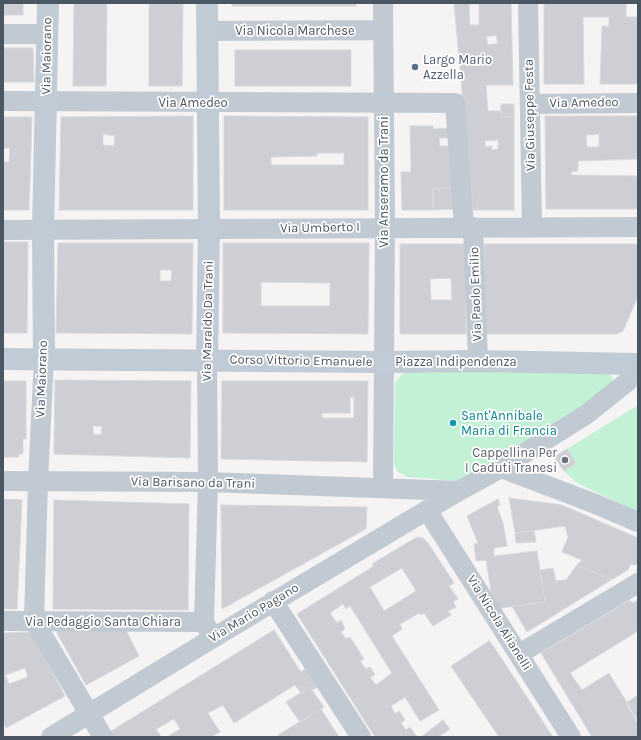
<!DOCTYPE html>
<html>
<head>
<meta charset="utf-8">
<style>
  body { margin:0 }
  #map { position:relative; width:641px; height:740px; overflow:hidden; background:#f5f3f3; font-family:Karla,sans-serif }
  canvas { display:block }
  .frame { position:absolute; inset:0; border:4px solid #4a5661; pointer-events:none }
</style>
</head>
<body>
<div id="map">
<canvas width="641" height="740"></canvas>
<div class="frame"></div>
</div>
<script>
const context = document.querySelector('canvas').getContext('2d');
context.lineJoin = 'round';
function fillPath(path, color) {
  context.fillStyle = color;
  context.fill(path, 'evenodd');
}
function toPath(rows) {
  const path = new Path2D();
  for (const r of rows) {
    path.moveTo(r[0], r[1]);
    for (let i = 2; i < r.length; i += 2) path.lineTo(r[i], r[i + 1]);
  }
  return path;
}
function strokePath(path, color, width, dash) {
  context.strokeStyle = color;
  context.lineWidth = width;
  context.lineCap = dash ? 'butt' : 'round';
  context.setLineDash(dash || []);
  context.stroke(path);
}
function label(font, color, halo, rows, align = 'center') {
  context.font = font + ' Karla,sans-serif';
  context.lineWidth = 3.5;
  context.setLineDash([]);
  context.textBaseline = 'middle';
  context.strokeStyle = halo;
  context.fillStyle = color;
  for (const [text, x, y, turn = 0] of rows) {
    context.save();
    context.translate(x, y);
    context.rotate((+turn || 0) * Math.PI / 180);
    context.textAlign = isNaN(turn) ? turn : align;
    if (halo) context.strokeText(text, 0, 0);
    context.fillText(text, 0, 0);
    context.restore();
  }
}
fillPath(toPath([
  [411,370,603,372,612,376,613,383,607,390,465,479,456,481,408,477,398,472,394,465,395,383,401,375],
  [638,405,638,512,577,483,564,471,576,463,567,449]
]), '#c3f1d5');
const building = toPath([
  [3,3,23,3,23,15,3,15,3,3],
  [74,3,107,3,106,86,73,86,74,3],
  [149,3,183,3,182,86,149,86,149,3],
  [232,3,356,3,356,6,232,6,232,3],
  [454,3,511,3,513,85,486,85,488,111,502,111,501,117,514,117,514,210,473,210,454,3],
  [469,4,479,4,479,25,470,25,469,4],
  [496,35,498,43,488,45,486,37,496,35],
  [498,140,498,149,492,150,492,146,485,147,485,141,498,140],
  [544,3,626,3,626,17,638,17,638,84,600,84,602,26,609,26,609,17,583,17,584,84,544,84,544,3],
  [3,48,33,48,34,82,3,82,3,48],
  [235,50,351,50,351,86,235,86,235,50],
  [501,104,514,104,514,117,501,117,501,104],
  [193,116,193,210,59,210,61,117,193,116],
  [103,134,115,136,114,146,103,145,103,134],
  [224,116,368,117,368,210,224,210,224,116],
  [317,153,344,153,344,165,271,165,271,157,317,156,317,153],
  [545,116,638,116,638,159,578,161,578,171,571,172,571,175,638,176,638,209,546,209,545,116],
  [599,134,599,147,587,147,586,135,599,134],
  [3,117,32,117,29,210,3,210,3,162,9,162,10,148,3,148,3,117],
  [410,126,433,126,433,129,449,128,449,138,439,138,440,146,451,146,457,188,433,189,433,210,402,210,401,172,411,172,410,126],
  [457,188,458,209,433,210,433,189,457,188],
  [3,242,28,242,27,333,3,333,3,242],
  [58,243,193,243,192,334,56,333,58,243],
  [160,270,172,270,171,281,160,281,160,270],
  [223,243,369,243,368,334,223,333,223,243],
  [261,282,330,283,330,306,261,306,261,282],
  [400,244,465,244,466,334,400,334,400,244],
  [451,278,452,300,431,300,430,279,451,278],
  [484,244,638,244,638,296,623,331,617,334,486,334,484,244],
  [55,380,191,381,190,458,54,454,55,380],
  [93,426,102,426,101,435,93,434,93,426],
  [3,381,26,381,26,439,23,439,23,454,19,454,19,457,3,457,3,381],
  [222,381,368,381,367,462,221,459,222,381],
  [350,397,354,397,354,418,322,418,322,413,350,413,350,397],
  [567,449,576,463,564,471,554,457,567,449],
  [509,498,562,505,638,538,638,563,635,565,631,564,628,570,611,580,577,565,582,560,562,552,568,537,565,526,515,533,509,498],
  [3,499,22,500,17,609,3,609,3,499],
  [498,499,500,505,497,507,503,523,507,546,494,548,494,556,537,551,545,602,494,609,486,560,476,561,474,544,478,543,467,516,498,499],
  [54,500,189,504,188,610,53,609,54,500],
  [221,505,367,507,366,529,222,609,221,505],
  [534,530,536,542,516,543,515,533,534,530],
  [417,537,423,538,428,543,454,583,449,586,458,599,453,602,456,607,448,611,451,615,433,626,424,613,421,615,419,613,400,624,402,629,392,636,439,710,420,721,405,697,391,706,395,714,399,711,405,720,401,723,406,730,410,727,417,737,375,737,297,614,374,566,372,564,417,537],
  [402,568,416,591,384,611,370,587,402,568],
  [343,604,346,609,350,606,392,673,376,685,370,677,375,675,370,667,366,669,360,661,364,659,350,637,346,639,341,632,345,629,341,620,337,623,330,613,343,604],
  [577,565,611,580,527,632,512,606,545,602,540,570,553,568,556,581,566,580,577,565],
  [630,600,633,603,638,600,638,631,570,673,582,690,609,673,638,721,638,737,592,737,541,653,630,600],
  [57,630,126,630,139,656,86,685,57,633,57,630],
  [274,630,301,672,311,665,323,683,313,690,310,687,301,693,295,685,234,723,223,705,208,713,220,732,211,737,167,737,180,729,174,719,156,729,161,737,110,737,108,733,274,630],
  [31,632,65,696,6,728,3,721,3,633,31,632],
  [25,668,28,677,9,684,5,675,25,668],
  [489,641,494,647,553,737,499,737,451,666,489,641],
  [310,687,324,707,300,722,286,702,310,687],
  [638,695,638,721,637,722,626,703,638,695],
  [321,709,339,737,279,737,278,735,321,709],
  [443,720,450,729,438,737,421,737,443,720]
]);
fillPath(building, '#cdcfd5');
strokePath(building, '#d7d9de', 1);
strokePath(toPath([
  [383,3,385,228,383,488],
  [528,3,532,227],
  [207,31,383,30],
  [3,34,47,34],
  [3,101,455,103,464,227],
  [530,104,638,103],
  [473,227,478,361],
  [3,230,638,227],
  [44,358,38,481,34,621,103,737],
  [207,360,208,482,204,622,213,638],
  [501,468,593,503,638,522],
  [3,481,208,482,459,491],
  [427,510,571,737],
  [273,601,361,737],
  [3,621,204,622],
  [519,654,638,583],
  [51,737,213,638,459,491,501,468,587,414,627,382,638,367]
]), '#c1cad2', 20);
strokePath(toPath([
  [44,358,43,231,48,3],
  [3,359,384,362,478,361,638,364],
  [207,360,209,229,207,3]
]), '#c1cbd6', 22);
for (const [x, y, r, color] of [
  [415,67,4,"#5c6f8a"],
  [453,423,4,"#0f9aa8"],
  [565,460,4,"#6b7280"]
]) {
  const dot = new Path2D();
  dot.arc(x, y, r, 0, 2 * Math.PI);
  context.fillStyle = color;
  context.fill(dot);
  strokePath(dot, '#fff', 1.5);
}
label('13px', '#4a5661', '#fff', [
  ["Via Nicola Marchese",295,31],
  ["Via Maiorano",47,56,-89],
  ["Via Amedeo",193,103],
  ["Via Amedeo",584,103,-1],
  ["Via Giuseppe Festa",530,115,-91],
  ["Via Anseramo da Trani",384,182,-90],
  ["Via Umberto I",320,228,-1],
  ["Via Paolo Emilio",476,294,-92],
  ["Via Maraldo Da Trani",208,321,-89],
  ["Corso Vittorio Emanuele",301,361,1],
  ["Piazza Indipendenza",456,362],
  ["Via Maiorano",42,379,-88],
  ["Via Barisano da Trani",193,483,1],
  ["Via Mario Pagano",254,613,-31],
  ["Via Pedaggio Santa Chiara",103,622],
  ["Via Nicola Alianelli",499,623,58]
]);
label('13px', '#4e5e75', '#fff', [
  ["Largo Mario",423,60],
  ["Azzella",423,75]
], 'left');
label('13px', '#0d838f', '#fff', [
  ["Sant'Annibale",461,416],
  ["Maria di Francia",461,431]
], 'left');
label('13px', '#5b616d', '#fff', [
  ["Cappellina Per",557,453],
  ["I Caduti Tranesi",557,468]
], 'right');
</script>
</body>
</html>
